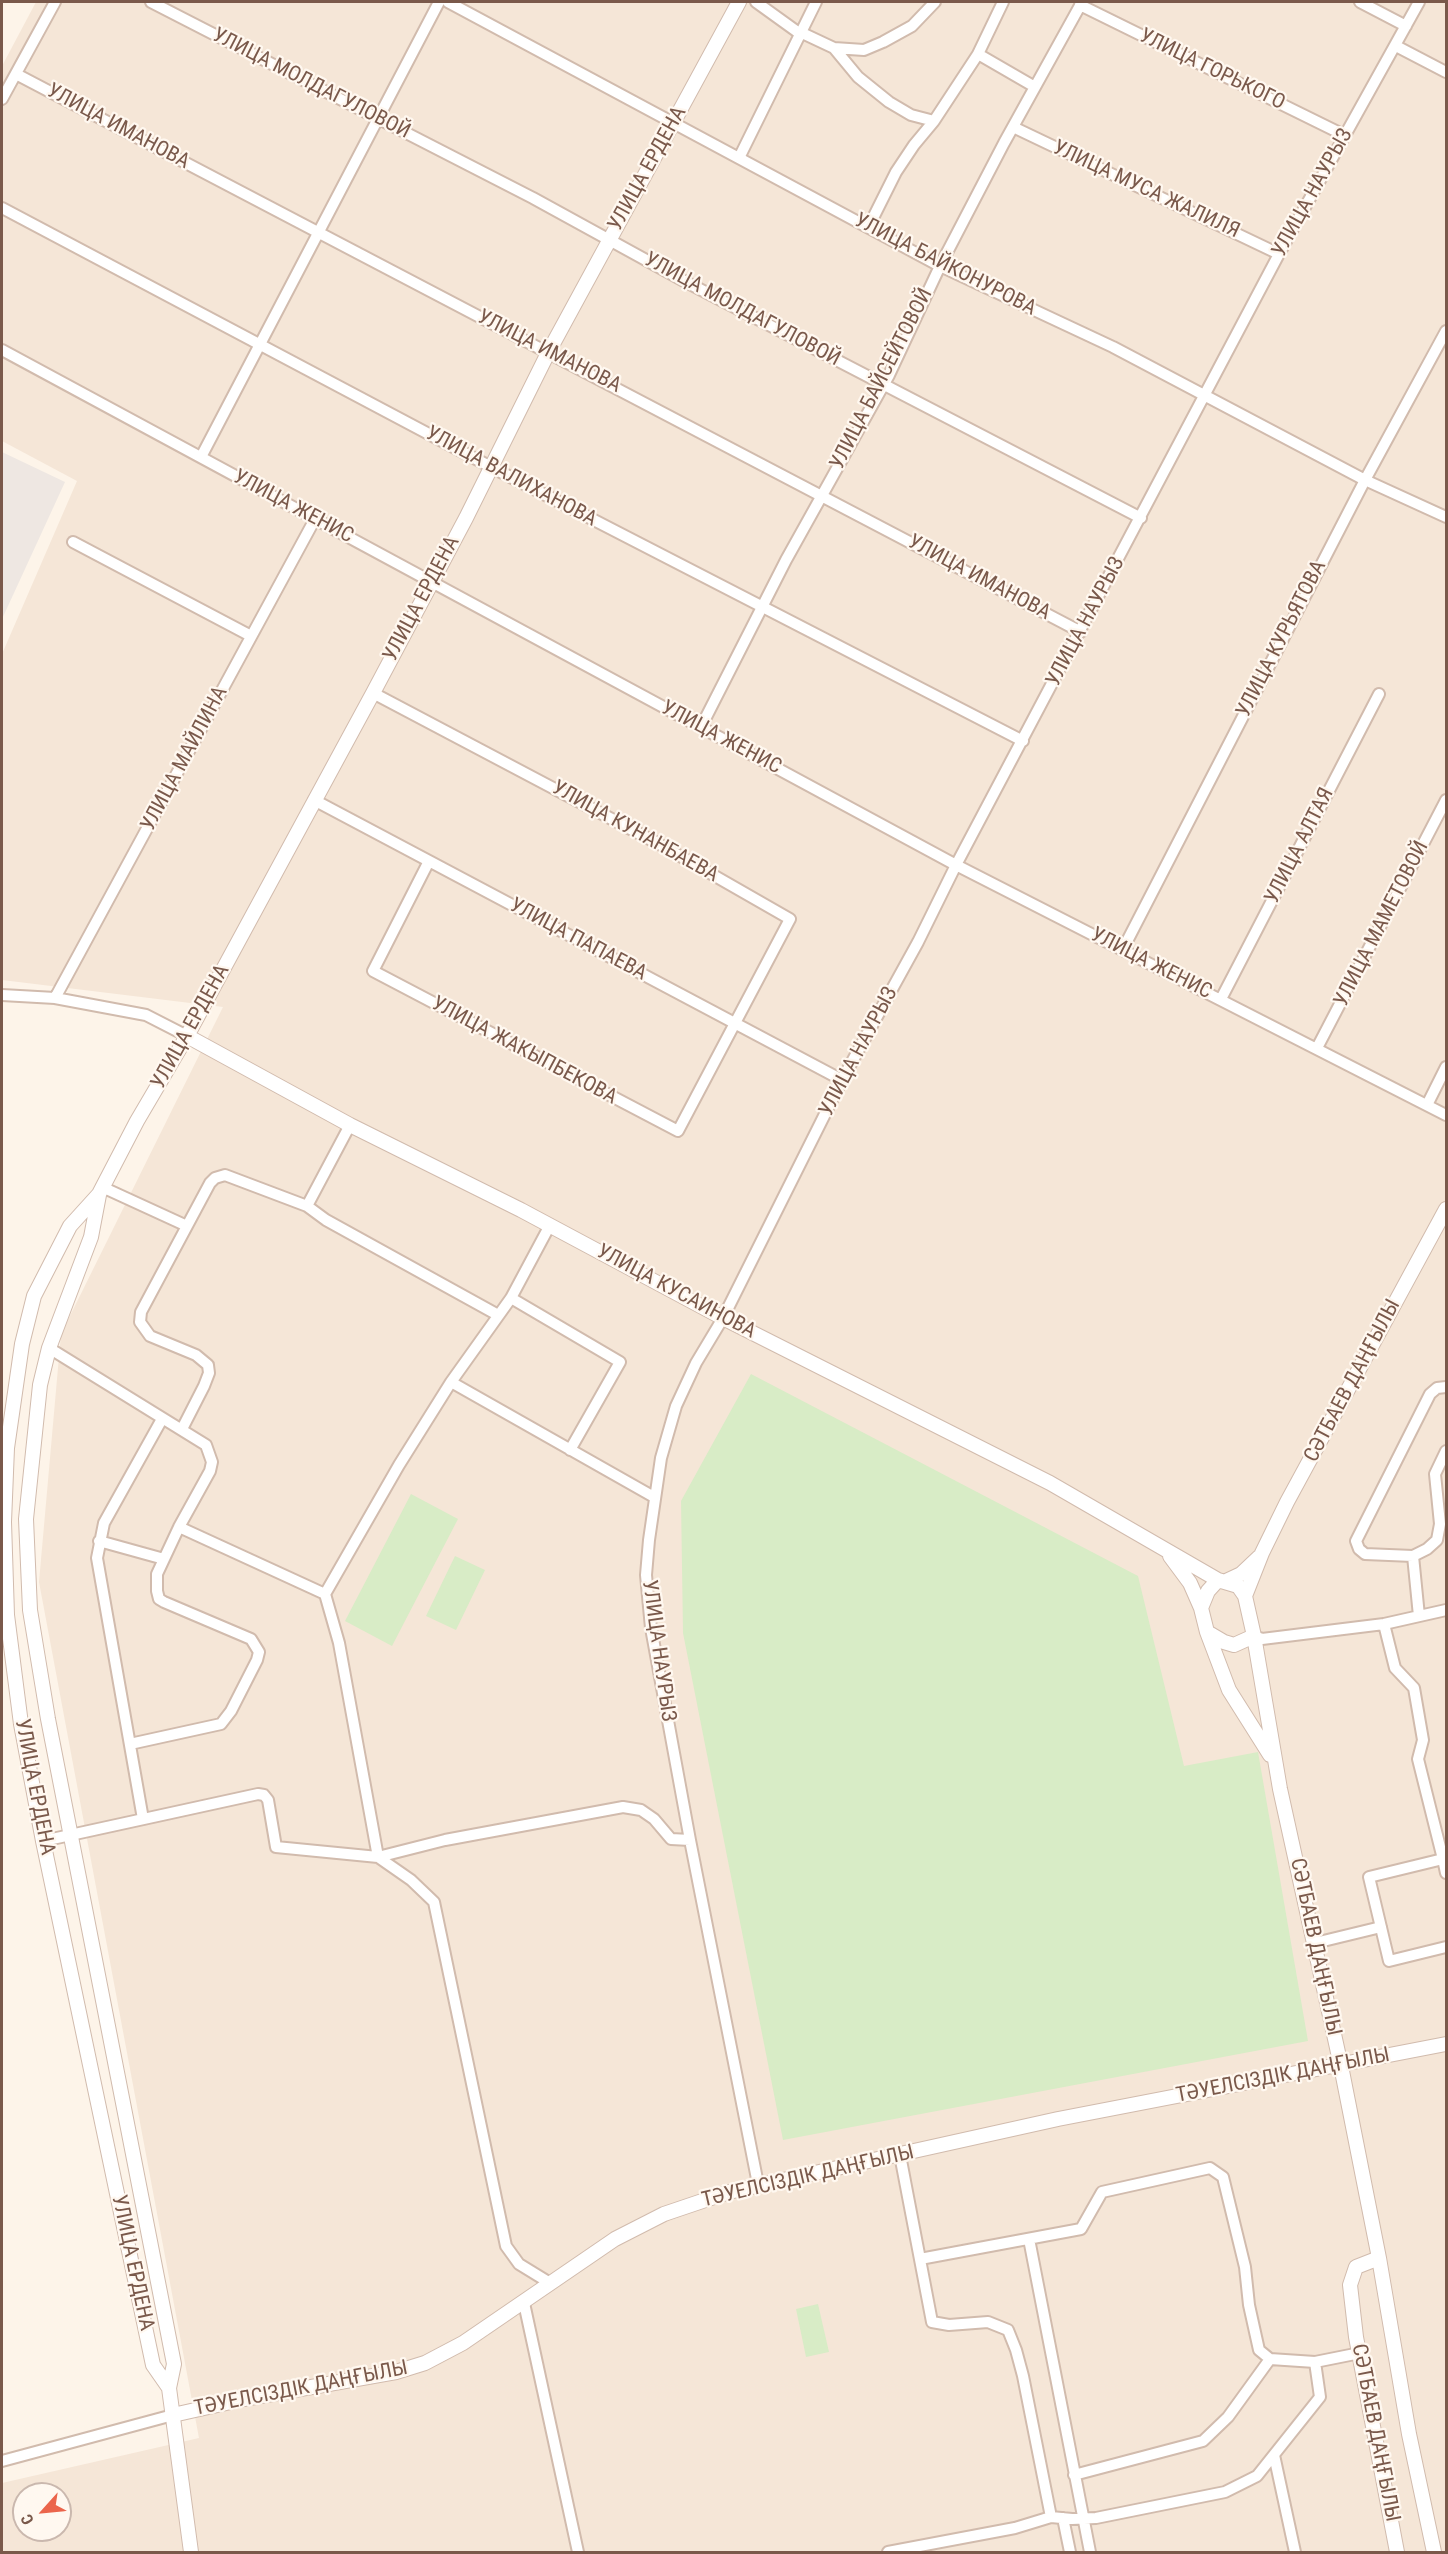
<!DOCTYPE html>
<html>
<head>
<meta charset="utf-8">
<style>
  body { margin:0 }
  #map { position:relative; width:1448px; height:2554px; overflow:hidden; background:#fdf4e9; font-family:"Roboto Condensed",sans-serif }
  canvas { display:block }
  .frame { position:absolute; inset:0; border:3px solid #7a594b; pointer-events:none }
  .north { position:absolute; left:12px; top:2482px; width:60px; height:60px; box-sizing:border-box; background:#fff8f0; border:2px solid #cab8ae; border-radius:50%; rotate:243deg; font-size:16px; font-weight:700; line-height:24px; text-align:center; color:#7a594b }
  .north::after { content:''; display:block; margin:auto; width:21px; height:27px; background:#eb654b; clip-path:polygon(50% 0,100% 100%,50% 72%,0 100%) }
</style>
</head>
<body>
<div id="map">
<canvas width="1448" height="2554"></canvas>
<div class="frame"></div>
<div class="north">С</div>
</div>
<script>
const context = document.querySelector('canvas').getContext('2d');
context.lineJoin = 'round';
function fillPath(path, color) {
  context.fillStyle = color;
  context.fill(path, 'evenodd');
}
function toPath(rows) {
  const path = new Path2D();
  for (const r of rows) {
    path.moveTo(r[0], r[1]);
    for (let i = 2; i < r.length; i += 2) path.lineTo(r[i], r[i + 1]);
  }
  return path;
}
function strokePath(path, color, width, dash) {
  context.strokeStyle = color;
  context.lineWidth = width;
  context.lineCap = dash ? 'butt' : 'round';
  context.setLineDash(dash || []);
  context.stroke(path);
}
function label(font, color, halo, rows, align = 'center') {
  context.font = font + ' "Roboto Condensed",sans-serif';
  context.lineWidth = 4.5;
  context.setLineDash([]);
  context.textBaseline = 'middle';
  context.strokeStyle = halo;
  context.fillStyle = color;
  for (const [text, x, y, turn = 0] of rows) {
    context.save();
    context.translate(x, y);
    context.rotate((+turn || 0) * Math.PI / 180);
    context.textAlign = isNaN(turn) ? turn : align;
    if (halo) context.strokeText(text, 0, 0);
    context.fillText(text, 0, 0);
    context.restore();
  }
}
fillPath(toPath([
  [36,2,1446,2,1446,2552,2,2552,2,2483,199,2438,39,1582,61,1334,223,1007,2,980,2,654,77,481,2,441,2,66],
  [24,2494,60,2494,60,2530,24,2530]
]), '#f5e6d7');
fillPath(toPath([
  [2,452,65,482,2,619]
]), '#eee7e2');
fillPath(toPath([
  [751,1374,1138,1576,1184,1766,1258,1752,1308,2041,783,2140,683,1633,681,1501],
  [411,1494,458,1519,392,1646,345,1621],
  [455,1556,485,1570,456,1630,426,1616],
  [818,2304,829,2352,806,2357,796,2309]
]), '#d8ecc6');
const minor = toPath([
  [151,2,533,198,686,282,1141,518],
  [448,2,940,266,1113,347,1365,480,1446,517],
  [756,2,799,33],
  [1360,2,1406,26],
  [1080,5,1344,135],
  [800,32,834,48,858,77,889,102,911,115,934,121],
  [1396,46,1446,72],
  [834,48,864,50,883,42,912,26,935,2],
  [978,54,1035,87],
  [16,74,1081,632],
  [2,99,55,2],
  [1013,127,1279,254],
  [739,158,816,2],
  [2,208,491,467,1023,741],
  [869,226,896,172,914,145,934,121,978,54,1003,2],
  [2,350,956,865,1446,1115],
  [201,457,439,2],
  [73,542,251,636],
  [373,693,659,844,790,919,678,1131,373,971,429,861],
  [701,727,786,560,889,375,940,266,1004,143,1082,2],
  [314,800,842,1080],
  [1123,949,1365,480,1446,331],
  [2,995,55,998,146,1015,187,1036],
  [55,998,315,519],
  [1221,999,1379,694],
  [1317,1048,1446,800],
  [1427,1105,1446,1067],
  [102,1187,187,1226],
  [307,1206,326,1220,498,1315],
  [511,1298,620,1362,570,1450],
  [49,1348,206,1445,212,1462,210,1471,179,1527,157,1574,157,1591,159,1599,164,1602,251,1639,259,1652,257,1660,231,1711,221,1724,130,1744],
  [451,1382,654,1497],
  [182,1429,204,1386,209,1373,208,1365,196,1355,150,1336,140,1322,141,1312,210,1183,215,1178,225,1175,307,1206,350,1125],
  [179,1527,325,1594],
  [99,1541,164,1559],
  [1413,1556,1427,1549,1437,1540,1440,1524,1435,1474,1446,1451],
  [1419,1616,1413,1556,1365,1554,1359,1549,1356,1541,1430,1394,1437,1388,1446,1387],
  [1384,1624,1395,1668,1414,1688,1423,1740,1418,1759,1443,1859],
  [1254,1636,1262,1639,1384,1624,1446,1610],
  [143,1819,97,1558,104,1523,162,1419],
  [43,1841,258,1794,264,1795,268,1800,276,1847,378,1857,445,1840,623,1807,641,1810,654,1819,671,1839,690,1840],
  [1446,1873,1443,1859,1369,1877,1389,1961,1446,1947],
  [1315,1943,1381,1927],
  [758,2184,690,1840,651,1628,646,1575,649,1540,661,1458,676,1406,696,1363,723,1318,842,1080,918,942,956,865,1279,254,1419,2],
  [1029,2239,1090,2552],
  [920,2259,1081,2229,1102,2192,1210,2168,1223,2177,1245,2267,1249,2305,1259,2350,1270,2359,1315,2362,1360,2353],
  [550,2283,519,2264,506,2246,434,1902,411,1880,378,1857,339,1643,325,1594,399,1465,451,1382,511,1298,550,1225],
  [524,2303,578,2552],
  [1274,2455,1295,2552],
  [2,2461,173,2415],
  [1074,2475,1203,2441,1228,2417,1270,2359],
  [1051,2517,1072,2519,1096,2518,1225,2492,1257,2476,1320,2397,1315,2362],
  [1063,2518,1070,2552],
  [888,2552,1015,2528,1051,2517,1023,2376,1016,2350,1008,2330,988,2322,949,2325,932,2322,900,2155]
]);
const tertiary = toPath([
  [187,1036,350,1125,521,1210,723,1318,1050,1483,1218,1580],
  [99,1195,91,1237,49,1348,40,1385,26,1519,30,1610,48,1719,174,2364,169,2388,191,2552],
  [1170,1556,1190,1583,1201,1608],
  [1226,1581,1241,1574,1259,1557],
  [1245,1596,1238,1586,1218,1580,1208,1591,1201,1608,1207,1632,1224,1642,1234,1645,1254,1636,1245,1596,1262,1553,1287,1502,1446,1209],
  [1207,1632,1229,1690,1270,1755],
  [1254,1636,1280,1789,1341,2066,1379,2258,1409,2434,1434,2552],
  [1379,2258,1356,2267,1350,2285,1356,2337,1397,2552],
  [169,2388,153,2365,43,1841,21,1724,7,1615,4,1522,7,1448,22,1344,34,1296,70,1226,99,1194,137,1121,187,1036,373,693,466,518,548,353,739,2],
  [173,2415,244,2399,396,2372,425,2363,463,2343,615,2239,664,2214,729,2192,1058,2119,1446,2044]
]);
strokePath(minor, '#d1bbad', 14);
strokePath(tertiary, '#d1bbad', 16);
strokePath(minor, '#fff', 10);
strokePath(tertiary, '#fff', 14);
label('21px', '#7a594b', '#fff8f0', [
  ["УЛИЦА ГОРЬКОГО",1212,70,26],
  ["УЛИЦА МОЛДАГУЛОВОЙ",311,84,27],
  ["УЛИЦА ИМАНОВА",118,127,28],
  ["УЛИЦА ЕРДЕНА",648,169,-61],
  ["УЛИЦА МУСА ЖАЛИЛЯ",1146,190,25],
  ["УЛИЦА НАУРЫЗ",1313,193,-61],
  ["УЛИЦА БАЙКОНУРОВА",945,265,27],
  ["УЛИЦА МОЛДАГУЛОВОЙ",742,310,28],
  ["УЛИЦА ИМАНОВА",549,352,27],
  ["УЛИЦА БАЙСЕЙТОВОЙ",882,379,-63],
  ["УЛИЦА ВАЛИХАНОВА",511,477,28],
  ["УЛИЦА ЖЕНИС",293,507,28],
  ["УЛИЦА ИМАНОВА",979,578,28],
  ["УЛИЦА ЕРДЕНА",422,599,-62],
  ["УЛИЦА НАУРЫЗ",1086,622,-62],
  ["УЛИЦА КУРЬЯТОВА",1282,639,-63],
  ["УЛИЦА ЖЕНИС",721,738,28],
  ["УЛИЦА МАЙЛИНА",185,759,-62],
  ["УЛИЦА КУНАНБАЕВА",635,832,29],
  ["УЛИЦА АЛТАЯ",1300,846,-63],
  ["УЛИЦА МАМЕТОВОЙ",1382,924,-63],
  ["УЛИЦА ПАПАЕВА",578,940,28],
  ["УЛИЦА ЖЕНИС",1151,964,27],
  ["УЛИЦА ЕРДЕНА",191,1027,-61],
  ["УЛИЦА ЖАКЫПБЕКОВА",524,1051,28],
  ["УЛИЦА НАУРЫЗ",859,1052,-62],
  ["УЛИЦА КУСАИНОВА",676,1292,28],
  ["СӘТБАЕВ ДАҢҒЫЛЫ",1353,1381,-62],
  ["УЛИЦА НАУРЫЗ",658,1651,82],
  ["УЛИЦА ЕРДЕНА",34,1787,79],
  ["СӘТБАЕВ ДАҢҒЫЛЫ",1315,1947,78],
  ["ТӘУЕЛСІЗДІК ДАҢҒЫЛЫ",1283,2076,-11],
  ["ТӘУЕЛСІЗДІК ДАҢҒЫЛЫ",808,2177,-13],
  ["УЛИЦА ЕРДЕНА",132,2263,78],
  ["ТӘУЕЛСІЗДІК ДАҢҒЫЛЫ",301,2389,-11],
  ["СӘТБАЕВ ДАҢҒЫЛЫ",1375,2433,79]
]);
</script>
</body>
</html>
